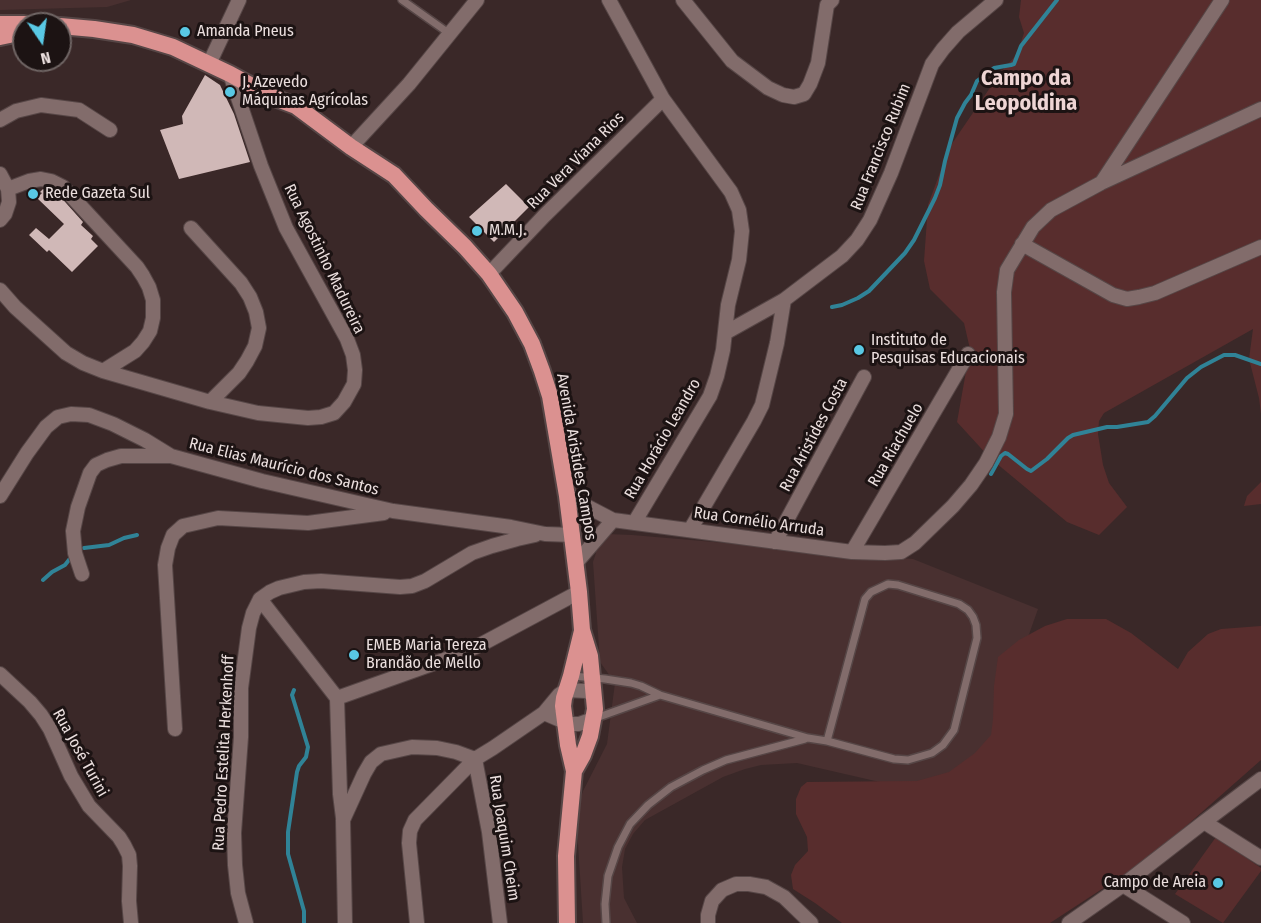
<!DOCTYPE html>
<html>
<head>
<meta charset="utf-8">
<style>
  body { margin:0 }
  #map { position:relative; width:1261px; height:923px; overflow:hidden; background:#3a2828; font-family:"Fira Sans Condensed",sans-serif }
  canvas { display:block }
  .north { position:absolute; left:12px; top:12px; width:60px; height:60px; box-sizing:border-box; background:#1c1313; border:2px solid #6f6564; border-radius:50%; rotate:167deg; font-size:16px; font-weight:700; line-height:24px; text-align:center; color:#ebdfde }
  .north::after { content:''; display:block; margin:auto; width:21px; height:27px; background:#59c8e4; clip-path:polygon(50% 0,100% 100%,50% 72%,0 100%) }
</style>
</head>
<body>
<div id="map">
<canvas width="1261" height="923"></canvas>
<div class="north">N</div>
</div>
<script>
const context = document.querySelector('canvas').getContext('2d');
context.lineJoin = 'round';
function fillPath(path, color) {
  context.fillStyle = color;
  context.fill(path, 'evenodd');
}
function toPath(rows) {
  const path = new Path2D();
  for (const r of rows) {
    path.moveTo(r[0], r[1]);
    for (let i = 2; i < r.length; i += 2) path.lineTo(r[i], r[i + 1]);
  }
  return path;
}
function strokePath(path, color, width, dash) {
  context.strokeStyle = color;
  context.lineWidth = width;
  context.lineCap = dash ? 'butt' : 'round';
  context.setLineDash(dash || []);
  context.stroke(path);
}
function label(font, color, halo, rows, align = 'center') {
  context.font = font + ' "Fira Sans Condensed",sans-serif';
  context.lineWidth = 6;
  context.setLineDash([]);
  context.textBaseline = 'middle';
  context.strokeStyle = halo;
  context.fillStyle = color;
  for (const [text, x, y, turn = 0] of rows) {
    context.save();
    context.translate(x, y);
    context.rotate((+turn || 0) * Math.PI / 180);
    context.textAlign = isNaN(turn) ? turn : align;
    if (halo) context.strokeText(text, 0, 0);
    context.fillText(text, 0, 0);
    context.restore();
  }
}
fillPath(toPath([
  [0,0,131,0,107,7,0,10],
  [607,534,632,535,913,559,1038,609,979,775,952,786,884,783,797,763,761,765,745,769,723,777,645,820,633,834,625,849,622,867,624,898,637,923,583,923,576,812,583,791,607,744,615,683,600,662,593,562,596,553,596,543]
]), '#493030');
fillPath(toPath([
  [1021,0,1261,0,1261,414,1259,398,1249,359,1253,329,1104,413,1099,421,1098,434,1103,465,1109,483,1127,507,1099,535,1067,522,990,458,957,422,970,349,964,323,930,289,924,261,928,205,949,148,1000,73,1017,54,1024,33,1019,17],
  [1261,482,1261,504,1244,506,1247,496],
  [1067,619,1106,619,1131,633,1178,669,1188,652,1208,634,1221,629,1261,626,1261,760,1151,857,1050,923,842,923,815,903,793,889,791,875,795,865,808,851,807,837,796,814,796,799,801,787,807,782,917,781,949,772,975,753,991,735,993,719,994,686,998,657,1019,640,1045,626],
  [1216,837,1261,868,1261,871,1223,923,1175,894]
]), '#582d2d');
strokePath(toPath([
  [832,307,842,305,858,298,869,291,905,253,914,240,935,198,940,185,945,161,957,118,965,103,971,95,977,81,994,68,1011,65,1014,64,1021,46,1057,0],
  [991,474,1001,456,1005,453,1008,454,1027,469,1031,471,1047,459,1068,438,1073,435,1107,427,1117,427,1148,422,1155,416,1187,378,1201,367,1224,355,1235,355,1261,364],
  [84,548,109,545,124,538,137,535],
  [43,580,52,572,65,565,72,556],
  [294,690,292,695,308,747,306,757,299,766,297,772,288,832,288,854,304,911,304,923]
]), '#308397', 4);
fillPath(toPath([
  [205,75,220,85,234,114,250,162,179,179,160,130,183,124,182,116],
  [506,184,529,207,494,242,469,217],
  [43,189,58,194,83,222,81,225,93,236,91,239,98,246,72,272,49,250,47,252,29,235,36,228,49,239,64,224,37,198,42,193,40,192]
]), '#d0b8b7');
const service = toPath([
  [402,0,450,34],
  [573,676,605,679,631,683,641,686,660,695,808,738,827,741,894,759,908,760,932,753,943,745,954,730,977,638,976,625,973,617,968,610,959,604,898,585,888,584,871,592,865,599,827,741],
  [596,718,660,695],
  [606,923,605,904,608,876,618,847,630,824,648,805,671,787,703,770,726,760,805,739]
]);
const minor = toPath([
  [609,0,663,99,731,192,739,210,742,231,739,260,728,305,723,350,717,376,710,396,634,523],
  [683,0,732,61,768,88,783,95,794,97,804,94,810,84,818,63,827,5,832,0],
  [209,64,239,0],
  [0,120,16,111,41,105,79,110,110,130],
  [351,147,409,84,477,0],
  [0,174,8,189,9,202,5,214,0,220],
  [1102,182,1222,0],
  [8,189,29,181,41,179,51,181,63,187,137,267,143,276,149,287,153,300,153,318,150,331,143,342,135,351,103,371],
  [191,228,241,283,250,297,256,312,259,328,255,346,247,361,239,373,210,402],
  [1022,244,1113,295,1127,299,1139,297,1155,293,1261,247],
  [489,274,544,216,663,99],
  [0,290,15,307,66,353,83,363,103,371,210,402,258,413,308,418,321,417,334,413,344,402,354,384,355,370,353,355,347,339,286,228,261,166,230,74],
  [725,333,784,300,842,256,857,240,870,220,891,173,932,64,943,49,958,32,996,0],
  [0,496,27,453,46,427,58,417,71,414,89,415,113,424,145,440,171,456,262,481,393,511,511,527,545,534,573,535],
  [567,496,613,520,852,552,885,553,901,552,915,543,953,506,971,485,986,463,999,437,1006,414,1004,292,1007,270,1033,227,1051,210,1101,183,1261,109],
  [690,530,754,421,762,405,777,343,784,300],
  [775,542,864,377],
  [852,552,968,354],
  [576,563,613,520],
  [82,574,75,553,73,531,78,507,90,473,96,465,107,460,121,456,169,456],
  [260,599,337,698],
  [0,674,30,702,41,715,50,729,71,776,89,806,119,837,124,845,129,855,130,866,129,901,131,923],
  [337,698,452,657,480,645,579,592],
  [337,698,340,794,343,818],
  [544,713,565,722,572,724,579,724,593,719],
  [175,729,165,565,168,548,173,535,183,526,218,518,308,523,384,513],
  [475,759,489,832,500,923],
  [1204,822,1261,779],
  [1123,885,1183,923],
  [246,923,238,893,235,865,234,833,241,737,241,688,249,628,253,613,260,599,270,592,279,588,304,582,321,581,400,587,412,586,425,581,472,553,492,546,517,539,535,535],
  [345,923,343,820,364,774,371,762,381,754,412,747,437,748,456,752,475,759,493,748,544,713,559,695,566,690,586,691,594,695],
  [417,923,409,843,410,831,415,820,475,759],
  [708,923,708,915,712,901,722,890,736,884,749,884,766,887,784,897,811,923],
  [1069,923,1123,885,1204,822,1261,858]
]);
const trunk = toPath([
  [0,24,24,24],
  [60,26,94,29,133,35,173,47,230,74,272,97,296,106,351,147,394,175,426,209,465,247,489,274,515,312,532,344,542,371,550,396,567,496,579,592,582,630,590,656,595,709,590,736,583,755,574,771],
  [0,37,24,32],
  [567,923,566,856,574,771,568,745,563,706,564,698,571,676,582,631]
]);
strokePath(service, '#564646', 10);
strokePath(minor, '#564646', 16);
strokePath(trunk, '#564646', 20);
strokePath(service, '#826c6b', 7);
strokePath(minor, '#826c6b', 14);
strokePath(trunk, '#db9190', 16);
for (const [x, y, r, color] of [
  [185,32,6,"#59c8e4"],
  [230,92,6,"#59c8e4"],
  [33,194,6,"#59c8e4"],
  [477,231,6,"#59c8e4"],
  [859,350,6,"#59c8e4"],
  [354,655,6,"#59c8e4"],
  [1218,883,6,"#59c8e4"]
]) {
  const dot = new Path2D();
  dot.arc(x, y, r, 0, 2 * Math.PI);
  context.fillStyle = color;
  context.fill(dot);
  strokePath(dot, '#1c1313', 2);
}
label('16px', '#ebdfde', '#1c1313', [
  ["Amanda Pneus",197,32],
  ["J. Azevedo",242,83],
  ["Máquinas Agrícolas",242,101],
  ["Rede Gazeta Sul",45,194],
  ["M.M.J.",489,231],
  ["Instituto de",871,341],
  ["Pesquisas Educacionais",871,359],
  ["EMEB Maria Tereza",366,646],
  ["Brandão de Mello",366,664],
  ["Campo de Areia",1206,883,"right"]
], 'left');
label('16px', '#ebdfde', '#1c1313', [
  ["Rua Francisco Rubim",881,147,-68],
  ["Rua Vera Viana Rios",576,161,-45],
  ["Rua Agostinho Madureira",324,259,64],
  ["Rua Aristídes Costa",814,435,-62],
  ["Rua Horácio Leandro",663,439,-60],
  ["Rua Riachuelo",896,445,-60],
  ["Avenida Aristides Campos",576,457,80],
  ["Rua Elias Maurício dos Santos",284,467,14],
  ["Rua Cornélio Arruda",759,522,8],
  ["Rua José Turini",80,753,61],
  ["Rua Pedro Estelita Herkenhoff",224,753,-87],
  ["Rua Joaquim Cheim",504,838,81]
]);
label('bold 22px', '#eed5d4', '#1c1313', [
  ["Campo da",1026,79],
  ["Leopoldina",1026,104]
]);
</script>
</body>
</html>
